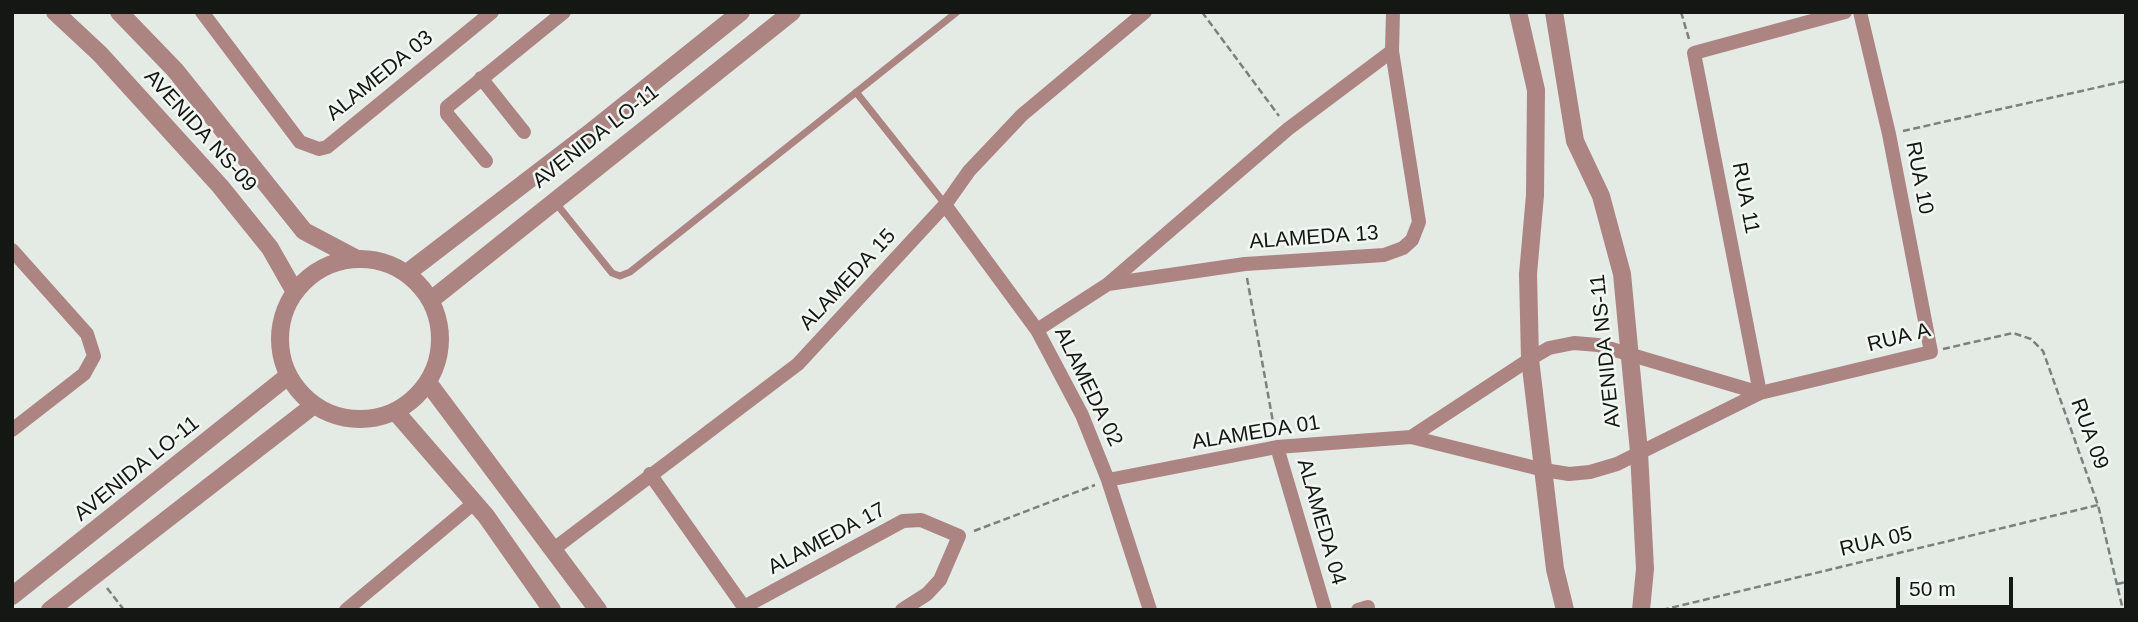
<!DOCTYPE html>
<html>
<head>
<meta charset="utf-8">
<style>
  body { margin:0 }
  #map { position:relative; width:2138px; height:622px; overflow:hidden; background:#e4eae4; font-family:Helvetica,sans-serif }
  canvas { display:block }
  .frame { position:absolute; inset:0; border:14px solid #151715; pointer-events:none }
  .scale { position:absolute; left:1896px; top:577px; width:117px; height:32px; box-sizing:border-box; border:4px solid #151715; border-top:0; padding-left:9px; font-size:21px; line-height:24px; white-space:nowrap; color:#151715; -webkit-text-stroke:5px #f1f7f1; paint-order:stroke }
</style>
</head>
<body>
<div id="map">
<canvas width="2138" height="622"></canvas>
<div class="frame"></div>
<div class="scale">50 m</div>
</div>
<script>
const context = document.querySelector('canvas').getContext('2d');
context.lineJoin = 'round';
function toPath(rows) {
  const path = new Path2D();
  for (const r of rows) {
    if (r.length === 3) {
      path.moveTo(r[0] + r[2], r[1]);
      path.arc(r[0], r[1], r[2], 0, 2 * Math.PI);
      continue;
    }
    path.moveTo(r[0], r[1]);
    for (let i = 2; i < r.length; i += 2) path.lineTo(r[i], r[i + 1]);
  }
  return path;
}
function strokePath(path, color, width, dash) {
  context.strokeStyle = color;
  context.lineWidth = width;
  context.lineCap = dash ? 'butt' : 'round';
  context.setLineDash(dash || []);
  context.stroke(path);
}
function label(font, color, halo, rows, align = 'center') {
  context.font = font + ' Helvetica,sans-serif';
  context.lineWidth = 5;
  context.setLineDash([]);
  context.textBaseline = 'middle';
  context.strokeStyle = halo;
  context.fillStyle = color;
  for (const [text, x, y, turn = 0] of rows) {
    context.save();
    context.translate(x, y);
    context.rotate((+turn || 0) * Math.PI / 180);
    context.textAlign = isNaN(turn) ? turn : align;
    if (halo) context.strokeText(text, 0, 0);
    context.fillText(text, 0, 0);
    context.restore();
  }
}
strokePath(toPath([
  [1202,12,1279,116],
  [1681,12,1689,39],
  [1903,131,2126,81],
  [1247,278,1275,433],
  [1943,349,2013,333,2031,339,2043,351,2098,505,2123,610],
  [974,531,1095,485],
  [2117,584,2126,582],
  [107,588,124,610],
  [1662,610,2098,505]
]), '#7d817d', 2.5, [7, 3.5]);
strokePath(toPath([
  [856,92,945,204],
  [555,202,612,273,620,276,630,272,957,12]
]), '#ac8482', 7);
strokePath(toPath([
  [202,12,300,142,319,149,327,147,492,12],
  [481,78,524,132],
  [486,161,447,114,447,107,564,12],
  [945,205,1037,330,1082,415,1108,480,1150,610],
  [12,250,87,334,94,356,84,374,12,430],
  [1108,284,1245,264,1384,255,1403,248,1412,240,1419,222,1392,51,1393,12],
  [1037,330,1108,284,1288,129,1392,51],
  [1760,393,1598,345,1574,343,1549,348,1530,359,1411,437,1544,470,1569,474,1590,472,1617,464,1760,393,1931,352,1889,134,1860,12],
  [1760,393,1694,53,1845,12],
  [1277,447,1325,610],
  [650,474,746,610],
  [1108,480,1277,447,1411,437],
  [555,548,798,364,945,205,969,171,1022,115,1145,12],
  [744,607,903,521,921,520,959,536,940,580,927,594,902,610],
  [346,610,474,503],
  [1358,610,1368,607]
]), '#ac8482', 14);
strokePath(toPath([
  [55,12,100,54,220,186,270,248,295,292],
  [119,12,175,70,304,231,355,258],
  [1518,12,1536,90,1535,195,1528,274,1530,359,1555,569,1565,610],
  [1554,12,1575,141,1601,196,1622,274,1639,452,1645,569,1641,610],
  [360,339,80],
  [407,273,591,132,741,12],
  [431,300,792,12],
  [429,384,598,610],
  [395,411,486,516,552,610],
  [12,596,288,376],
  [50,610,314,405]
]), '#ac8482', 18);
label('21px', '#151715', '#f1f7f1', [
  ["ALAMEDA 03",380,76,-39],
  ["AVENIDA NS-09",200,131,48],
  ["AVENIDA LO-11",596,137,-38],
  ["RUA 10",1919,178,79],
  ["RUA 11",1745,198,79],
  ["ALAMEDA 13",1314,238,-4],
  ["ALAMEDA 15",848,280,-47],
  ["RUA A",1899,338,-14],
  ["AVENIDA NS-11",1606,351,-96],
  ["ALAMEDA 02",1088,387,64],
  ["ALAMEDA 01",1256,433,-9],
  ["RUA 09",2089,434,70],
  ["AVENIDA LO-11",137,469,-39],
  ["ALAMEDA 04",1321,522,74],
  ["ALAMEDA 17",827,539,-28],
  ["RUA 05",1876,542,-13]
]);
</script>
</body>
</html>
